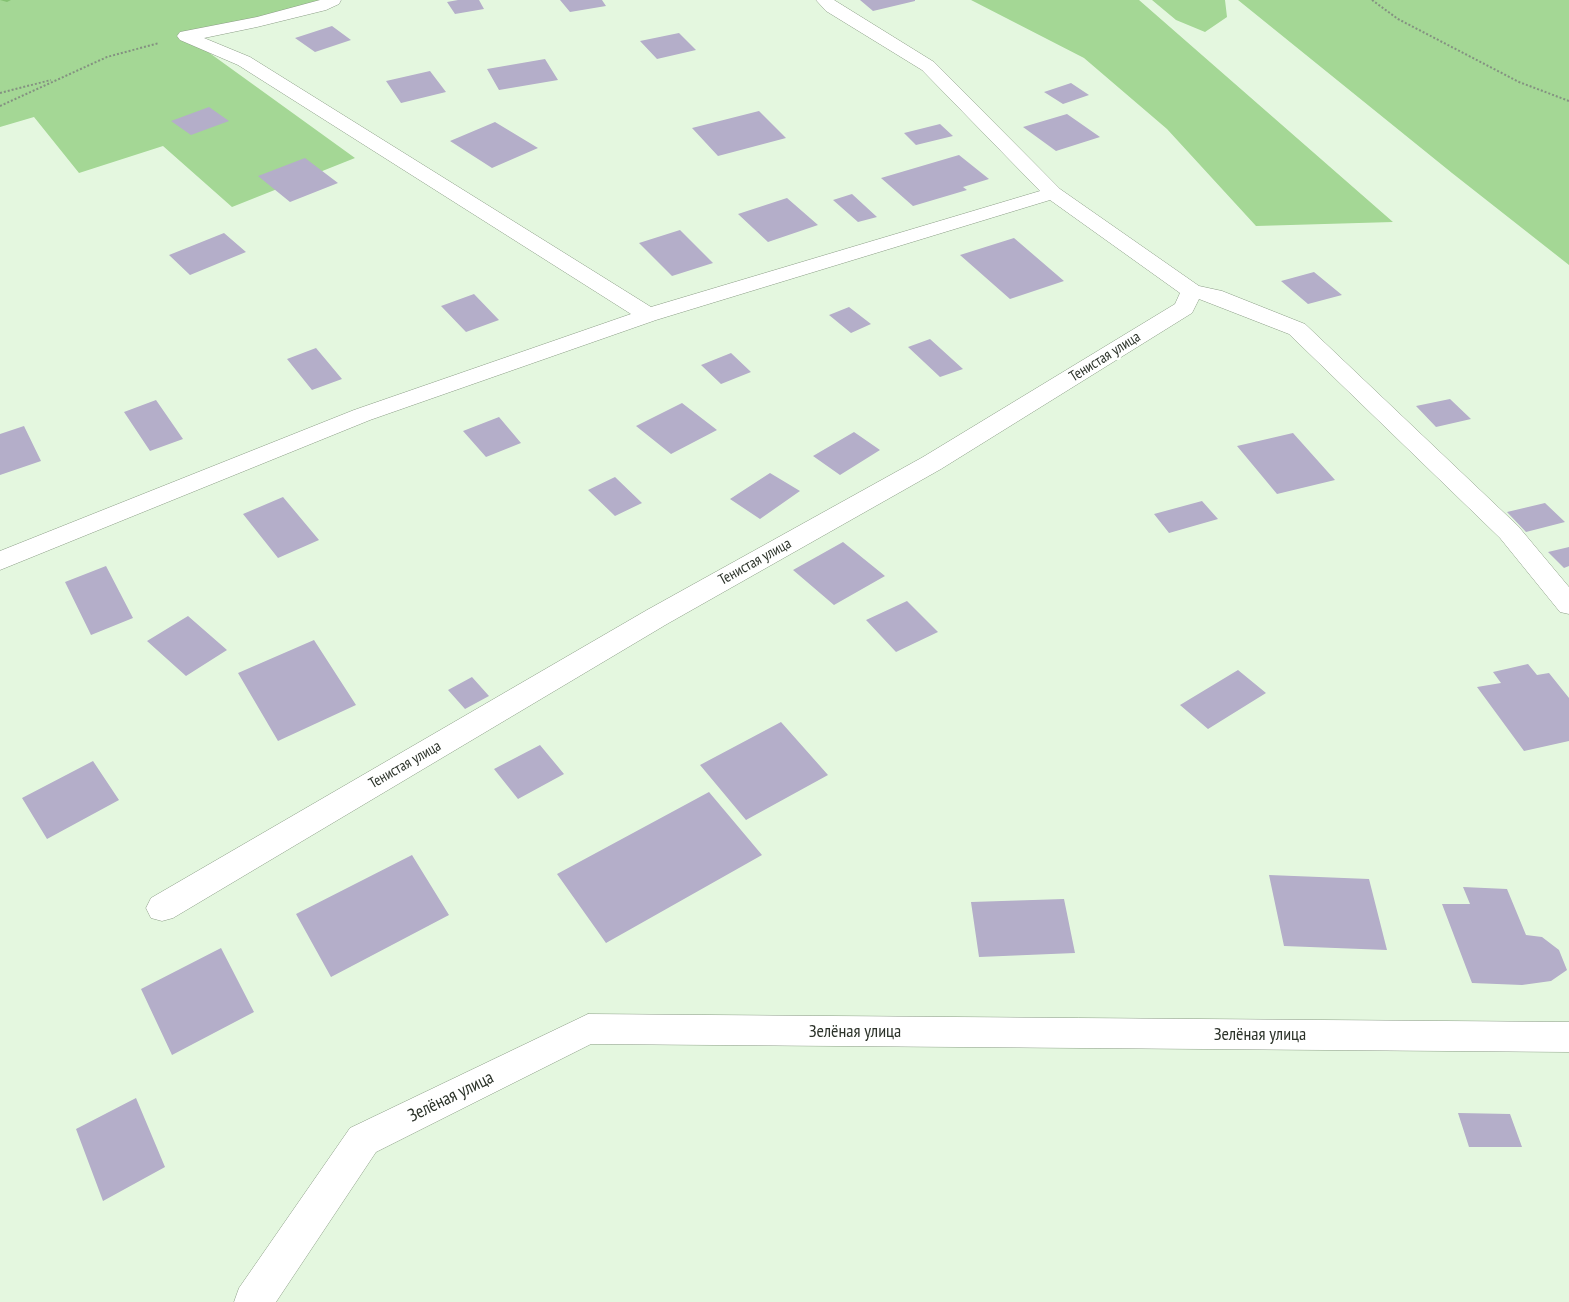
<!DOCTYPE html>
<html>
<head>
<meta charset="utf-8">
<style>
  body { margin:0 }
  canvas { display:block; background:#e4f7df }
</style>
</head>
<body>
<canvas width="1569" height="1302"></canvas>
<script>
const context = document.querySelector('canvas').getContext('2d');
context.lineJoin = 'round';
function fillPath(path, color) {
  context.fillStyle = color;
  context.fill(path, 'evenodd');
}
function toPath(rows) {
  const path = new Path2D();
  for (const r of rows) {
    path.moveTo(r[0], r[1]);
    for (let i = 2; i < r.length; i += 2) path.lineTo(r[i], r[i + 1]);
  }
  return path;
}
function strokePath(path, color, width, dash) {
  context.strokeStyle = color;
  context.lineWidth = width;
  context.lineCap = dash ? 'butt' : 'round';
  context.setLineDash(dash || []);
  context.stroke(path);
}
function label(font, color, halo, rows, align = 'center') {
  context.font = font + ' "PT Sans Narrow",sans-serif';
  context.lineWidth = 4.5;
  context.setLineDash([]);
  context.textBaseline = 'middle';
  context.strokeStyle = halo;
  context.fillStyle = color;
  for (const [text, x, y, turn = 0] of rows) {
    context.save();
    context.translate(x, y);
    context.rotate((+turn || 0) * Math.PI / 180);
    context.textAlign = isNaN(turn) ? turn : align;
    if (halo) context.strokeText(text, 0, 0);
    context.fillText(text, 0, 0);
    context.restore();
  }
}
fillPath(toPath([
  [0,0,333,0,186,36,355,158,232,207,163,146,79,173,34,117,0,127],
  [971,0,1139,0,1393,222,1256,226,1167,129,1084,58],
  [1152,0,1225,0,1227,17,1205,32,1176,20],
  [1238,0,1569,0,1569,265,1452,173]
]), '#a4d795');
fillPath(toPath([
  [0,0,11,0,7,2,0,0]
]), '#85c273');
fillPath(toPath([
  [458,0,479,0,484,9,455,14,447,2],
  [560,0,602,0,606,6,570,12],
  [860,0,915,0,915,1,873,11],
  [332,26,351,40,315,52,295,38],
  [679,33,696,50,657,59,640,41],
  [545,59,558,80,499,90,487,69],
  [430,71,446,92,401,103,386,81],
  [1071,83,1089,95,1063,104,1044,92],
  [209,107,229,121,191,135,171,121],
  [759,111,786,138,718,156,692,128],
  [1067,114,1100,137,1056,151,1023,127],
  [495,122,538,148,492,168,450,141],
  [940,124,953,136,916,145,904,133],
  [959,155,989,179,963,187,967,190,913,206,881,178],
  [305,158,338,183,290,202,258,176],
  [852,194,877,217,858,222,833,200],
  [787,198,818,225,768,242,738,214],
  [680,230,713,263,672,276,639,243],
  [224,233,246,252,190,275,169,255],
  [1014,238,1064,281,1010,299,960,255],
  [1314,272,1342,295,1308,304,1281,281],
  [474,294,499,320,466,332,441,306],
  [849,307,871,324,851,333,829,315],
  [930,339,963,369,940,377,908,347],
  [316,348,342,379,312,390,287,359],
  [731,353,751,372,721,384,701,365],
  [1450,399,1471,419,1436,427,1416,406],
  [156,400,183,439,150,451,124,412],
  [682,403,717,430,671,454,636,426],
  [499,417,521,443,486,457,463,431],
  [24,426,41,461,0,475,0,434],
  [854,432,880,450,840,475,813,456],
  [1293,433,1335,480,1277,494,1237,446],
  [770,473,800,491,760,519,730,499],
  [615,477,642,503,615,516,588,490],
  [283,497,319,540,278,558,243,514],
  [1202,501,1218,519,1169,533,1154,514],
  [1545,503,1565,522,1526,532,1507,512],
  [843,542,885,576,834,605,793,570],
  [1569,547,1569,566,1564,568,1548,552],
  [106,566,133,618,91,635,65,582],
  [907,601,938,632,896,652,866,620],
  [188,616,227,650,186,676,147,641],
  [314,640,356,705,278,741,238,673],
  [1528,664,1537,675,1549,673,1569,698,1569,741,1524,751,1477,687,1501,683,1493,672],
  [1238,670,1266,693,1208,729,1180,705],
  [472,677,489,696,465,709,448,690],
  [781,722,828,775,746,820,700,765],
  [540,745,564,774,518,799,494,769],
  [93,761,119,800,47,839,22,798],
  [709,792,762,855,606,943,557,874],
  [412,855,449,915,331,977,296,914],
  [1269,875,1369,879,1387,950,1284,946],
  [1463,887,1507,889,1526,935,1542,937,1559,950,1567,970,1551,981,1522,985,1472,983,1442,904,1470,904],
  [1064,899,1075,953,979,957,971,902],
  [221,948,254,1012,172,1055,141,989],
  [136,1098,165,1167,103,1201,76,1129],
  [1458,1113,1510,1114,1522,1147,1469,1147]
]), '#b4aec9');
const minor = toPath([
  [320,0,341,0,339,4,326,10,257,27,204,38,250,57,651,307,1040,191,922,70,826,11,816,0,834,0,934,62,1060,189,1199,286,1222,291,1305,324,1518,526,1569,587,1569,614,1560,612,1500,538,1289,334,1199,299,1192,313,941,469,667,624,173,918,162,921,151,918,146,908,151,898,647,610,923,457,1175,304,1180,293,1050,200,656,320,370,420,0,570,0,551,354,410,631,314,238,65,180,40,177,36,180,32,257,17,320,0],
  [588,1014,1569,1022,1569,1052,591,1044,376,1152,276,1302,234,1302,239,1288,350,1128,588,1014]
]);
strokePath(minor, '#8b9d86', 1);
strokePath(toPath([
  [1372,0,1398,19,1519,82,1569,101],
  [0,93,51,80],
  [0,106,107,57,159,43]
]), '#849181', 2, [2, 2]);
fillPath(minor, '#fff');
label('15px', '#2b3229', '#fff', [
  ["Тенистая улица",1105,357,-32],
  ["Тенистая улица",755,562,-29],
  ["Тенистая улица",405,765,-30]
]);
label('18px', '#2b3229', '#fff', [
  ["Зелёная улица",855,1032],
  ["Зелёная улица",1260,1035],
  ["Зелёная улица",451,1097,-26]
]);
</script>
</body>
</html>
